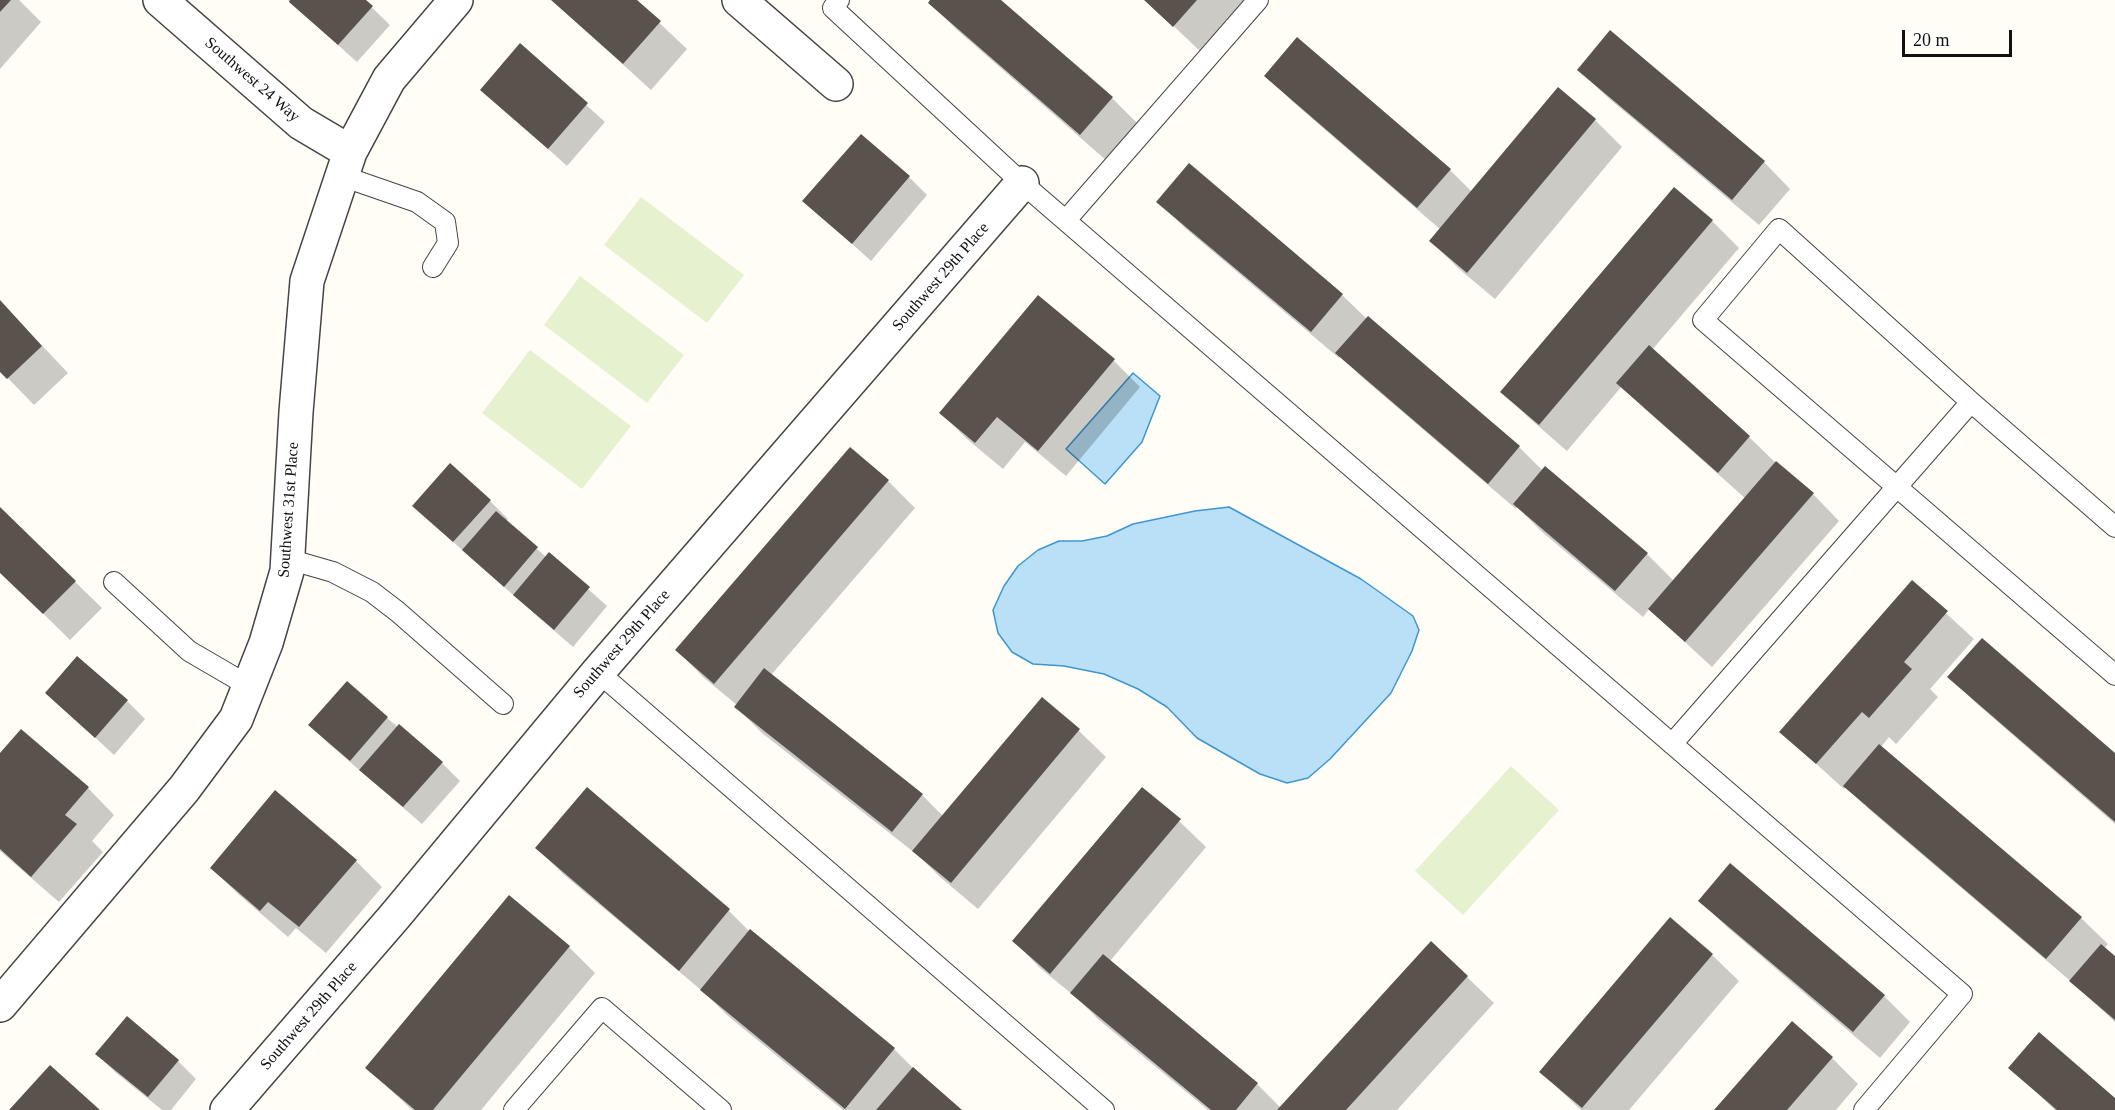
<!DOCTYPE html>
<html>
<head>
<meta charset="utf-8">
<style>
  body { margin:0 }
  #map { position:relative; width:2115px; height:1110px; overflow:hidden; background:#fffdf5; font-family:Georgia,serif }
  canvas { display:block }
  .scale { position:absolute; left:1902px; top:30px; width:110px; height:27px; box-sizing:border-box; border:3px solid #111; border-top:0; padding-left:8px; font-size:18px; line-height:21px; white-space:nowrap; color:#111; -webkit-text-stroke:4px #fff; paint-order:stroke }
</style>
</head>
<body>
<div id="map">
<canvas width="2115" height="1110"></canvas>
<div class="scale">20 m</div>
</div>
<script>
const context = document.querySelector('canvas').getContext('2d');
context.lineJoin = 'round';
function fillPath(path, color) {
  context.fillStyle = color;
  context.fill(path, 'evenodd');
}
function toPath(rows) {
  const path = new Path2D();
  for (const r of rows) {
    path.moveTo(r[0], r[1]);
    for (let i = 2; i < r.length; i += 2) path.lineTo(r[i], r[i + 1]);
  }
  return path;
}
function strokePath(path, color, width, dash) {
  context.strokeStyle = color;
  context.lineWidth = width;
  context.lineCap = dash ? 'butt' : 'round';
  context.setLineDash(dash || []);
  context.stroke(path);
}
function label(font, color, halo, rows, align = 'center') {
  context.font = font + ' Georgia,serif';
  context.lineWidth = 6;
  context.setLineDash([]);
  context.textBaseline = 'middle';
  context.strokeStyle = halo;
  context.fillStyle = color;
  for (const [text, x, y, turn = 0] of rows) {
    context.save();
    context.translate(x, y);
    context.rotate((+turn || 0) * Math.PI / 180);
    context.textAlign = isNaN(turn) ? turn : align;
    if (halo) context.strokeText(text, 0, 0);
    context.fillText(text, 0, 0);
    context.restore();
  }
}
fillPath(toPath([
  [641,197,744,275,707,323,604,245],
  [580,276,684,355,647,403,544,325],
  [530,350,631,426,582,489,482,413],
  [1511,766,1559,810,1463,915,1415,871]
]), '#e6f2cf');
const water = toPath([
  [1133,373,1160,396,1142,442,1105,484,1066,449,1133,373],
  [1229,507,1361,579,1413,616,1419,630,1412,651,1391,693,1330,759,1308,778,1287,783,1260,774,1197,738,1167,707,1138,689,1104,674,1064,666,1033,664,1012,652,998,633,993,610,1004,586,1018,566,1038,550,1059,541,1082,541,1107,536,1133,524,1195,511,1229,507]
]);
fillPath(water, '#b9e0f7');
strokePath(water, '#3f96cf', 1.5);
fillPath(toPath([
  [0,0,19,0,41,22,0,69],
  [288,0,364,0,390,25,357,62],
  [552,0,635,0,687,49,651,90],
  [932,0,999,0,1112,98,1139,125,1107,161,956,29,930,3],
  [1146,0,1248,0,1201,52],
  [520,45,605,122,567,166,482,89],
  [1579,70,1764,162,1790,189,1759,225,1606,96],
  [1266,76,1450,170,1472,192,1558,89,1595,120,1622,147,1495,299,1458,268,1431,241,1441,230,1293,102],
  [1189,165,1342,295,1367,319,1368,318,1519,447,1543,471,1647,554,1674,581,1746,499,1645,409,1622,386,1567,451,1529,418,1502,392,1674,189,1712,221,1739,248,1652,350,1749,437,1776,463,1813,494,1839,521,1712,667,1649,609,1643,617,1541,531,1517,507,1516,509,1364,379,1340,356,1339,358,1185,228,1159,202],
  [909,177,927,195,871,261,805,201],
  [0,301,68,373,34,405,0,370],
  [1113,360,1140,387,1066,476,1025,442,1003,469,967,439,941,413],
  [850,449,888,481,915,508,771,675,922,795,943,816,1042,699,1079,731,1106,757,978,909,940,877,920,857,762,733,736,707,737,705,703,677,677,650],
  [490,501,508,519,506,521,546,557,549,554,607,606,573,647,472,559,414,506],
  [0,509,102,608,70,640,0,571],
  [1912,582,1974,639,1930,689,1938,697,1896,744,1889,737,1881,747,2081,918,2108,944,2104,949,2115,957,2115,1022,2074,984,1872,812,1846,787,1844,789,1781,732],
  [1950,677,2115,755,2115,824,1976,703],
  [47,693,127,701,145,719,114,755],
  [387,718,442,763,460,781,422,824,328,743,310,725],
  [0,755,88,788,114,815,92,841,103,852,59,902,0,851],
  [587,789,729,911,749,931,894,1049,921,1076,960,1110,843,1110,728,1016,707,995,563,874,537,848],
  [1179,821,1206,847,1110,961,1257,1084,1281,1108,1467,977,1494,1003,1397,1110,1208,1110,1099,1020,1078,999,1040,968,1014,941],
  [356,861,382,887,326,953,296,928,288,937,238,894,212,868],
  [1700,901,1884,996,1910,1022,1880,1058,1727,927],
  [569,947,595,973,481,1110,412,1110,367,1068],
  [1712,955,1739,981,1629,1110,1581,1110,1541,1072],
  [97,1054,178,1061,196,1079,171,1110,162,1110,115,1072],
  [1832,1058,1858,1084,1836,1110,1716,1110],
  [2010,1067,2115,1099,2115,1110,2055,1110]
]), '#0003');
fillPath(toPath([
  [0,0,11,0,0,12],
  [290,0,366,0,373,6,338,45,289,2],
  [551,0,637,0,661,21,623,64],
  [930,0,1001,0,1113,97,1080,135,928,3],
  [1144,0,1197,0,1173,27],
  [1610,30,1765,161,1732,200,1577,70],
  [1297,37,1451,169,1417,208,1264,76],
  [520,43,588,103,548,149,480,90],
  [1558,87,1596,119,1467,273,1429,241],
  [861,134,910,176,852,244,802,201],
  [1189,163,1343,294,1311,332,1156,202],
  [1674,187,1713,220,1539,425,1500,392],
  [1038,295,1115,359,1038,451,997,417,975,443,939,413],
  [0,300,42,346,7,379,0,372],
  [1368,316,1520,446,1488,484,1335,353],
  [1649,345,1750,436,1718,473,1616,383],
  [850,447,889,480,714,684,675,650],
  [1776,461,1814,493,1685,642,1648,609],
  [450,463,491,500,453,542,412,506],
  [1545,466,1648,553,1615,591,1513,504],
  [0,507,76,581,43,614,0,573],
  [496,511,538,547,504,587,462,550],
  [549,552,590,587,554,630,513,595],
  [1912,580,1948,611,1904,662,1912,669,1869,718,1862,712,1816,764,1779,732],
  [1982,638,2115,753,2115,822,1947,677],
  [77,656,128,700,95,738,45,693],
  [764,668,923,794,892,832,734,707],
  [347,681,388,717,350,761,308,725],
  [1042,697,1080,729,951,883,912,851],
  [399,724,443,762,403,807,359,770],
  [21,729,89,787,65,815,77,824,31,877,0,849,0,753],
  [1879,744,2082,917,2046,959,1843,786],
  [587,787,730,909,679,971,535,848],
  [1142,787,1181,819,1050,974,1012,941],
  [275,790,357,860,299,927,268,902,260,911,210,868],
  [1730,863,1885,995,1853,1032,1698,901],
  [509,895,570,946,433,1110,415,1110,365,1068],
  [1670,917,1713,954,1582,1108,1539,1072],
  [750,929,895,1048,845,1109,700,990],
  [1431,941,1468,976,1346,1110,1277,1110],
  [2101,944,2115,956,2115,1020,2069,981],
  [1103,954,1258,1083,1236,1110,1211,1110,1070,993],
  [127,1016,179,1060,148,1097,95,1054],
  [1792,1021,1833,1057,1787,1110,1714,1110],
  [2039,1032,2115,1098,2115,1110,2057,1110,2008,1068],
  [50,1065,100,1110,9,1110],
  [913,1067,962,1110,876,1110]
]), '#5a524d');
const lane = toPath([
  [839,0,833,8,1022,183,1962,994,1864,1110],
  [342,176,417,202,445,222,448,243,433,267],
  [1066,220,1258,0],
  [2115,527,1971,402,1779,229,1703,320,2115,675],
  [288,559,333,572,372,592,398,612,503,704],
  [114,582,189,651,249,686],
  [598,672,1104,1110],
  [1672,744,1971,402],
  [514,1110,602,1008,721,1110]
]);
const street = toPath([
  [160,0,301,123,350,152],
  [739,0,836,84],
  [0,1005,184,789,236,719,266,643,287,571,296,412,307,281,350,152,389,79,456,0],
  [227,1110,395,916,598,672,1022,183]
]);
strokePath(lane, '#444', 22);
strokePath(street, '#444', 36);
strokePath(lane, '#fff', 20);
strokePath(street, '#fff', 33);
label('16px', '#111', '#fff', [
  ["Southwest 24 Way",252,80,41],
  ["Southwest 29th Place",941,277,-49],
  ["Southwest 31st Place",289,510,-86],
  ["Southwest 29th Place",622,644,-49],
  ["Southwest 29th Place",309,1016,-49]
]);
</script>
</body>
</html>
